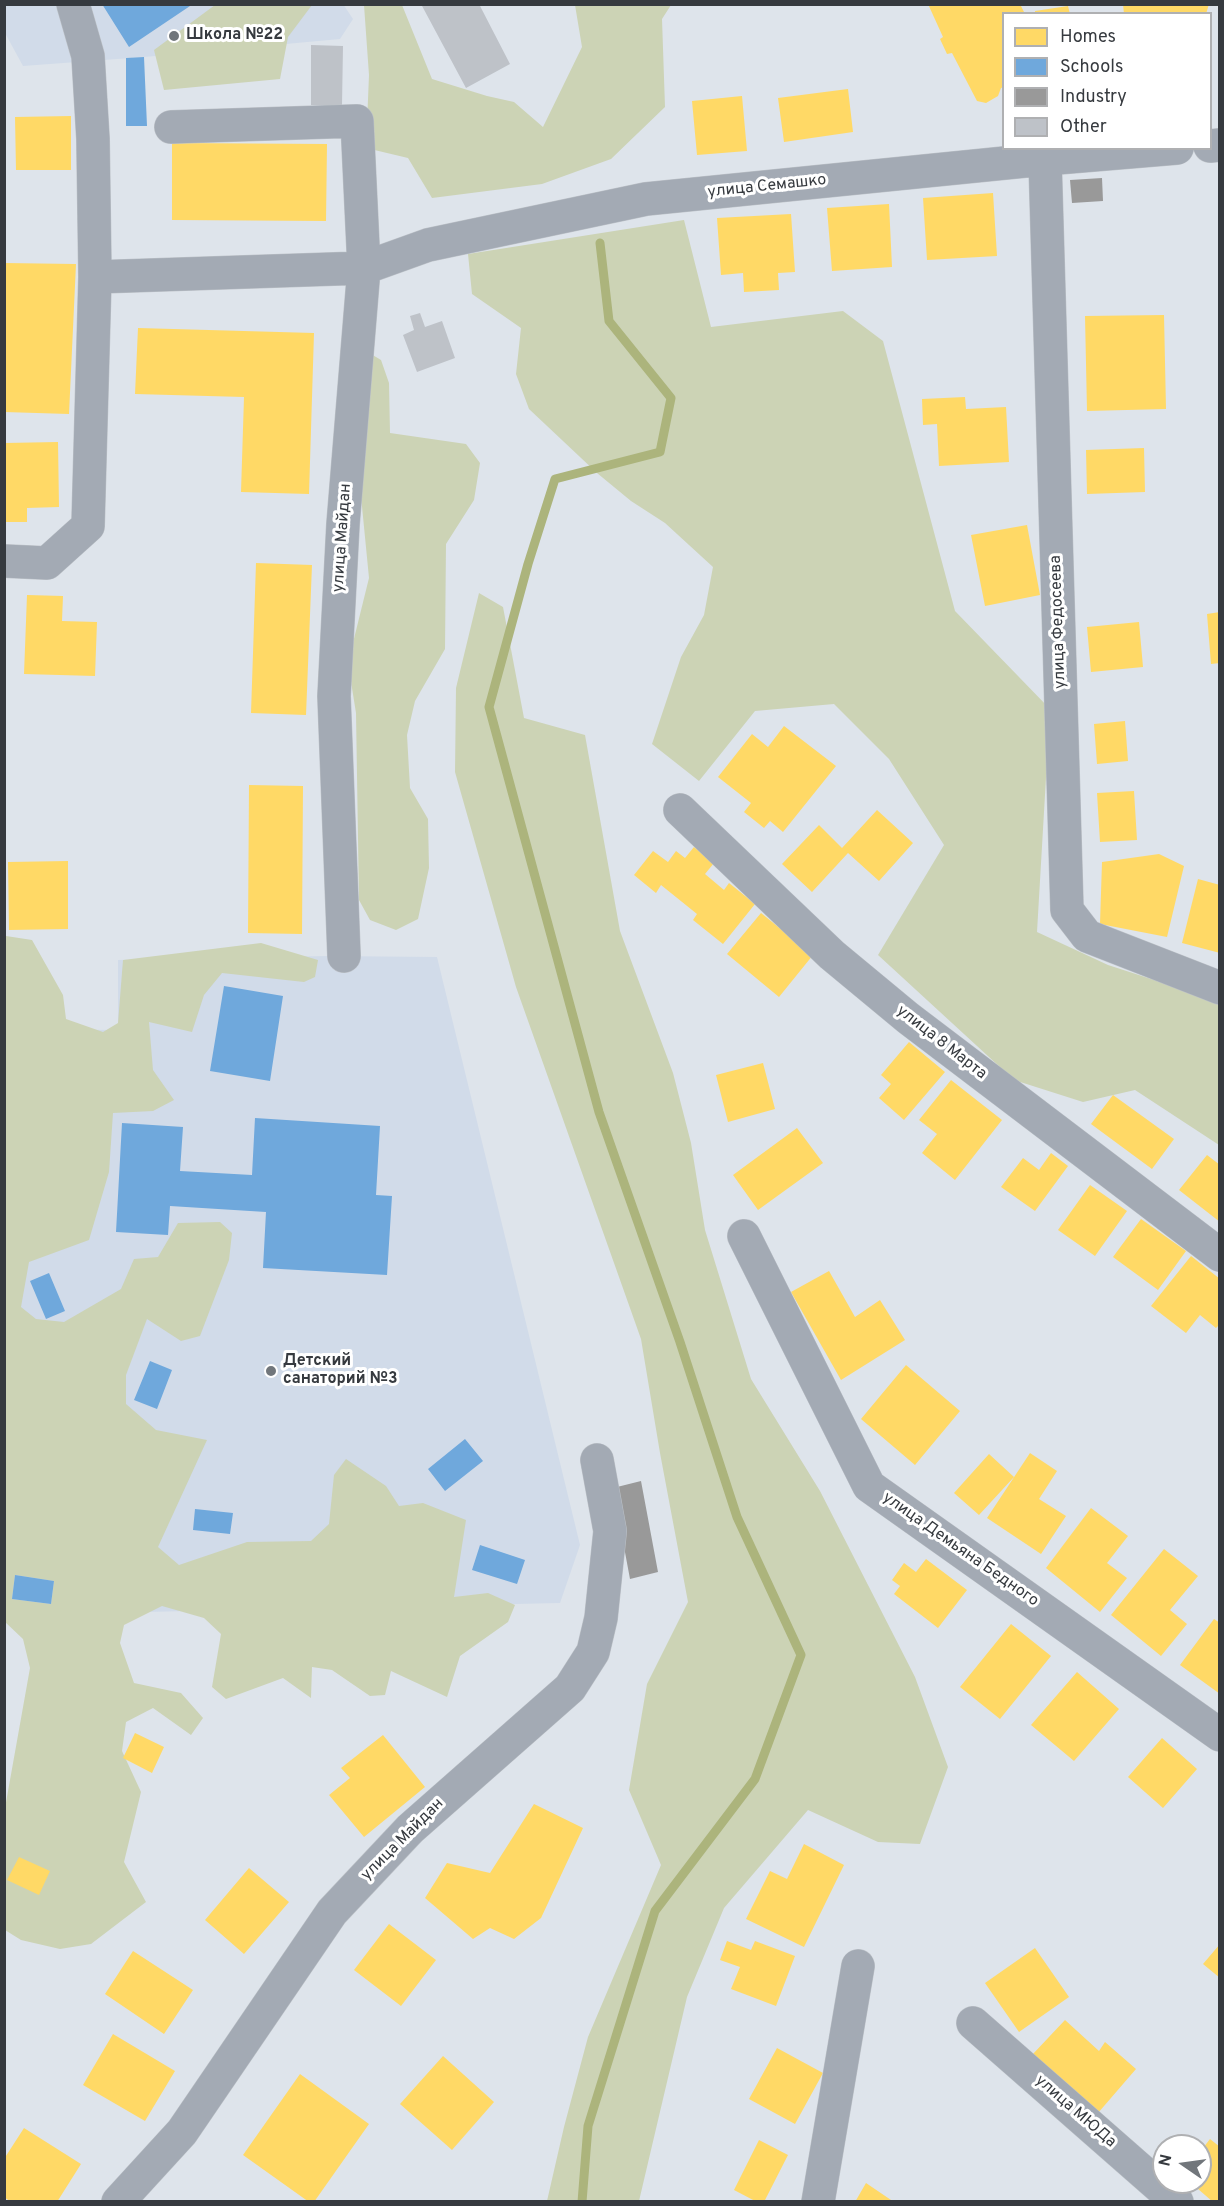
<!DOCTYPE html>
<html>
<head>
<meta charset="utf-8">
<style>
  body { margin:0 }
  #map { position:relative; width:1224px; height:2206px; overflow:hidden; background:#dee4eb; font-family:Overpass,sans-serif }
  canvas { display:block }
  .frame { position:absolute; inset:0; border:6px solid #363a3f; pointer-events:none }
  .legend { position:absolute; left:1002px; top:12px; width:210px; height:138px; box-sizing:border-box; background:#fff; border:2px solid #afb0b2; margin:0; padding:8px 10px; list-style:none; font-size:18px; color:#363a3f }
  .legend li { display:flex; align-items:center; gap:12px; height:30px }
  .legend b { width:30px; border:2px solid #afb0b2 }
  .north { position:absolute; left:1152px; top:2134px; width:60px; height:60px; box-sizing:border-box; background:#fff; border:2px solid #afb0b2; border-radius:50%; rotate:283deg; font-size:16px; font-weight:700; line-height:24px; text-align:center; color:#363a3f }
  .north::after { content:''; display:block; margin:auto; width:21px; height:27px; background:#71767b; clip-path:polygon(50% 0,100% 100%,50% 72%,0 100%) }
</style>
</head>
<body>
<div id="map">
<canvas width="1224" height="2206"></canvas>
<div class="frame"></div>
<ul class="legend">
<li><b style="height:16px;background:#ffd966"></b>Homes</li>
<li><b style="height:16px;background:#6fa8dc"></b>Schools</li>
<li><b style="height:16px;background:#999"></b>Industry</li>
<li><b style="height:16px;background:#bec2c8"></b>Other</li>
</ul>
<div class="north">N</div>
</div>
<script>
const context = document.querySelector('canvas').getContext('2d');
context.lineJoin = 'round';
function fillPath(path, color) {
  context.fillStyle = color;
  context.fill(path, 'evenodd');
}
function toPath(rows) {
  const path = new Path2D();
  for (const r of rows) {
    path.moveTo(r[0], r[1]);
    for (let i = 2; i < r.length; i += 2) path.lineTo(r[i], r[i + 1]);
  }
  return path;
}
function strokePath(path, color, width, dash) {
  context.strokeStyle = color;
  context.lineWidth = width;
  context.lineCap = dash ? 'butt' : 'round';
  context.setLineDash(dash || []);
  context.stroke(path);
}
function label(font, color, halo, rows, align = 'center') {
  context.font = font + ' Overpass,sans-serif';
  context.lineWidth = 6;
  context.setLineDash([]);
  context.textBaseline = 'middle';
  context.strokeStyle = halo;
  context.fillStyle = color;
  for (const [text, x, y, turn = 0] of rows) {
    context.save();
    context.translate(x, y);
    context.rotate((+turn || 0) * Math.PI / 180);
    context.textAlign = isNaN(turn) ? turn : align;
    if (halo) context.strokeText(text, 0, 0);
    context.fillText(text, 0, 0);
    context.restore();
  }
}
fillPath(toPath([
  [343,4,353,19,340,39,144,57,23,66,5,33,4,5],
  [327,956,437,957,580,1545,560,1603,5,1615,6,1029,118,1030,118,960]
]), '#d1dbe9');
fillPath(toPath([
  [215,5,312,5,288,37,280,79,164,90,154,50],
  [364,5,402,5,432,79,487,96,514,102,543,127,582,47,575,5,671,5,662,19,665,107,611,159,542,184,432,198,408,158,366,148,369,75],
  [684,220,711,327,843,311,883,341,955,611,1050,709,1037,932,1108,965,1219,1001,1219,1145,1135,1090,1083,1102,1014,1080,878,955,944,845,889,759,834,704,755,711,699,781,652,744,681,657,704,615,713,567,665,523,631,501,597,473,529,409,516,374,521,328,472,294,468,254],
  [371,354,381,360,389,383,390,433,466,444,480,463,474,500,446,544,445,649,415,701,407,735,410,788,428,819,429,868,418,919,396,930,370,920,359,900,356,713,348,663,369,578,355,435],
  [479,593,503,607,524,718,585,735,620,931,673,1073,691,1143,705,1230,751,1379,820,1491,915,1677,948,1767,920,1844,878,1842,808,1810,724,1908,687,1997,639,2201,547,2201,564,2127,588,2037,661,1865,629,1790,647,1684,688,1602,660,1453,641,1339,516,987,455,772,456,688],
  [6,936,32,940,63,995,66,1019,103,1032,118,1023,123,960,261,943,318,960,315,977,304,982,222,973,204,995,192,1032,149,1022,153,1070,174,1100,153,1111,113,1113,109,1172,89,1240,29,1262,21,1307,36,1319,64,1322,121,1289,134,1259,158,1257,178,1223,220,1222,232,1233,229,1260,200,1336,181,1341,147,1319,126,1375,126,1404,156,1430,207,1440,158,1547,179,1565,247,1542,311,1541,329,1524,334,1475,346,1459,386,1486,399,1506,423,1503,466,1520,454,1597,488,1593,515,1605,508,1622,460,1656,447,1697,391,1671,385,1695,370,1696,332,1670,312,1667,311,1698,283,1678,226,1699,212,1687,221,1634,204,1618,162,1606,124,1625,120,1643,134,1683,181,1693,203,1718,191,1735,153,1708,126,1722,122,1751,141,1792,124,1862,146,1902,91,1944,60,1949,21,1940,5,1930,5,1808,30,1668,23,1639,4,1621],
  [15,1575,54,1581,51,1604,12,1599]
]), '#ccd3b5');
fillPath(toPath([
  [928,4,1020,4,1025,14,1004,14,1004,87,1001,88,998,96,986,103,977,101,952,53,947,54,940,39,943,37],
  [1123,4,1209,4,1206,14,1124,14],
  [1068,6,1070,14,1035,14,1035,11],
  [848,89,853,132,784,142,778,98],
  [742,96,747,151,697,155,692,101],
  [71,116,71,170,16,170,15,117],
  [172,143,327,144,326,221,172,220],
  [993,193,997,256,927,260,923,198],
  [889,204,892,267,832,271,827,208],
  [791,214,795,272,778,273,779,290,744,292,743,273,721,275,717,218],
  [4,263,76,264,69,414,4,412],
  [1164,315,1166,409,1087,411,1085,316],
  [138,328,314,333,309,494,241,492,244,397,135,394],
  [965,397,966,409,1006,407,1009,462,939,466,937,424,923,425,922,399],
  [58,442,59,507,27,508,27,522,5,522,5,443],
  [1144,448,1145,492,1087,494,1086,450],
  [1027,525,1040,595,985,606,971,535],
  [256,563,312,565,306,715,251,713],
  [27,595,63,596,62,621,97,622,95,676,24,674],
  [1220,612,1220,663,1211,664,1207,614],
  [1139,622,1143,667,1091,672,1087,627],
  [1125,721,1128,761,1097,764,1094,724],
  [784,726,836,766,783,832,770,821,764,828,744,812,751,803,718,777,752,734,768,747],
  [249,785,303,786,302,934,248,933],
  [1134,791,1137,840,1100,842,1097,793],
  [877,810,913,843,879,881,848,853,812,892,782,864,819,825,842,848],
  [694,847,714,863,705,874,724,890,729,883,755,904,723,944,693,920,697,914,661,885,656,893,634,875,653,851,668,862,676,851,685,858],
  [1159,854,1184,866,1167,937,1100,924,1102,862],
  [68,861,68,929,9,930,8,862],
  [1198,879,1220,885,1220,953,1182,943],
  [761,913,813,955,779,997,727,954],
  [909,1042,945,1072,904,1120,879,1098,891,1084,881,1075],
  [763,1063,775,1109,728,1122,716,1075],
  [951,1080,1002,1120,955,1180,922,1153,937,1134,919,1120],
  [1113,1095,1174,1139,1152,1169,1091,1124],
  [797,1128,823,1163,758,1210,733,1175],
  [1051,1153,1068,1166,1035,1211,1001,1187,1023,1158,1039,1170],
  [1207,1155,1220,1165,1220,1222,1179,1190],
  [1090,1185,1127,1211,1095,1256,1058,1230],
  [1141,1219,1186,1251,1158,1290,1113,1257],
  [1191,1256,1220,1279,1220,1324,1216,1328,1200,1315,1186,1333,1151,1306],
  [829,1271,855,1317,880,1300,905,1340,841,1380,791,1292],
  [906,1365,960,1411,915,1465,861,1419],
  [1030,1453,1057,1471,1039,1499,1066,1516,1041,1554,987,1518],
  [989,1454,1014,1477,979,1515,954,1493],
  [1091,1508,1128,1536,1107,1563,1127,1578,1100,1612,1046,1568],
  [1164,1549,1198,1576,1170,1610,1187,1624,1161,1656,1111,1615],
  [926,1559,967,1590,938,1628,894,1594,900,1586,892,1580,904,1563,916,1572],
  [1214,1619,1220,1623,1220,1694,1180,1665],
  [1011,1624,1051,1656,1000,1719,960,1687],
  [1077,1672,1119,1709,1074,1761,1031,1725],
  [135,1733,164,1747,152,1773,123,1758],
  [383,1735,425,1787,364,1837,329,1795,350,1778,341,1768],
  [1162,1738,1197,1769,1163,1808,1128,1777],
  [534,1804,583,1828,541,1918,514,1939,490,1928,473,1939,425,1898,447,1863,490,1873],
  [804,1844,844,1865,804,1947,746,1919,770,1871,787,1879],
  [19,1857,50,1871,39,1895,7,1880],
  [249,1868,289,1902,244,1954,205,1920],
  [389,1924,436,1960,401,2006,354,1970],
  [727,1941,751,1950,755,1941,795,1956,776,2006,731,1989,740,1967,720,1960],
  [1220,1944,1220,1978,1203,1964],
  [1035,1948,1069,1997,1019,2032,985,1983],
  [133,1951,193,1990,164,2034,105,1994],
  [1065,2020,1099,2051,1105,2042,1136,2069,1098,2113,1032,2055],
  [113,2034,175,2071,145,2121,83,2085],
  [777,2048,823,2073,795,2124,749,2099],
  [443,2056,494,2102,452,2150,400,2104],
  [300,2074,369,2124,314,2202,309,2202,243,2155],
  [24,2128,81,2164,57,2202,11,2202,4,2197,4,2159],
  [1210,2139,1220,2147,1220,2202,1213,2202,1190,2182,1200,2182,1200,2152],
  [759,2140,788,2155,764,2202,757,2202,734,2190],
  [866,2183,894,2202,855,2202]
]), '#ffd966');
fillPath(toPath([
  [102,4,193,4,129,47],
  [144,57,147,126,126,126,126,58],
  [224,986,283,996,270,1081,210,1071],
  [255,1118,380,1126,376,1195,392,1196,387,1275,263,1268,266,1212,170,1206,168,1235,116,1232,122,1123,183,1127,180,1171,252,1175],
  [49,1273,65,1311,46,1319,30,1281],
  [150,1361,172,1370,157,1409,134,1400],
  [465,1439,483,1461,445,1491,428,1469],
  [195,1509,233,1513,230,1534,193,1530],
  [480,1545,525,1560,517,1584,472,1570],
  [15,1575,54,1581,51,1604,12,1599]
]), '#6fa8dc');
fillPath(toPath([
  [1102,178,1103,201,1072,203,1070,180],
  [641,1481,658,1572,630,1579,613,1488]
]), '#999');
strokePath(toPath([
  [582,2202,588,2126,655,1911,755,1779,801,1655,737,1517,680,1342,599,1112,489,707,528,564,555,479,660,452,671,398,609,321,600,243]
]), '#acb47c', 9);
fillPath(toPath([
  [421,4,479,4,510,64,466,88],
  [311,45,343,46,342,105,311,105],
  [420,313,425,327,442,321,455,358,417,372,403,335,414,330,410,316]
]), '#bec2c8');
const minor = toPath([
  [73,4,88,56,93,139,95,277],
  [171,127,357,121,364,268,343,524,334,696,344,956],
  [1210,146,1220,145],
  [1045,159,1067,910,1087,936,1220,988],
  [4,561,47,563,88,526,95,277,364,268,428,245,646,199,1045,159,1177,148],
  [680,810,832,955,908,1018,1220,1255],
  [744,1236,869,1486,1220,1735],
  [973,2023,1177,2202],
  [118,2202,182,2132,332,1912,410,1829,570,1688,593,1652,601,1618,610,1531,597,1460],
  [818,2202,858,1966]
]);
strokePath(minor, '#bdc2c8', 34);
strokePath(minor, '#a3aab4', 33);
for (const [x, y, r, color] of [
  [174,36,6,"#71767b"],
  [271,1371,6,"#71767b"]
]) {
  const dot = new Path2D();
  dot.arc(x, y, r, 0, 2 * Math.PI);
  context.fillStyle = color;
  context.fill(dot);
  strokePath(dot, '#fff', 2);
}
label('bold 16px', '#363a3f', '#fff', [
  ["Школа №22",186,36],
  ["Детский",283,1362],
  ["санаторий №3",283,1380]
], 'left');
label('16px', '#363a3f', '#fff', [
  ["улица Семашко",767,187,-6],
  ["улица Майдан",343,538,-86],
  ["улица Федосеева",1059,622,-92],
  ["улица 8 Марта",941,1043,38],
  ["улица Демьяна Бедного",960,1550,35],
  ["улица Майдан",403,1840,-45],
  ["улица МЮДа",1075,2112,41]
]);
</script>
</body>
</html>
